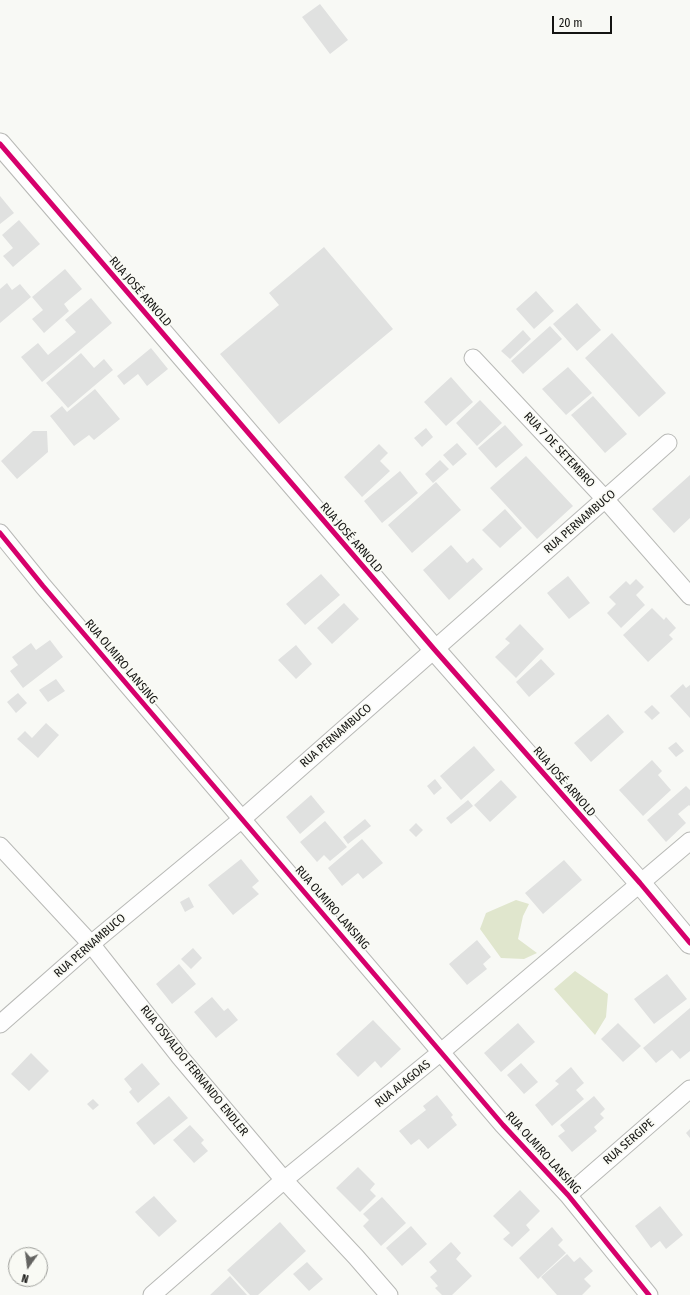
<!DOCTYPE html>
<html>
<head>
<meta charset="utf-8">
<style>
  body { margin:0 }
  #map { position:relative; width:690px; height:1295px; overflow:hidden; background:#f8f9f5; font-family:"Fira Sans Condensed",sans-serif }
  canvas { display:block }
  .north { position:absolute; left:8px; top:1247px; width:40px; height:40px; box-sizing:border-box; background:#f9faf4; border:1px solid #9d9e9a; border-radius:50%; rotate:194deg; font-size:11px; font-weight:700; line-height:16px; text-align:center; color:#141412 }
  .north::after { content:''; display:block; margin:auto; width:14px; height:18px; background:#646461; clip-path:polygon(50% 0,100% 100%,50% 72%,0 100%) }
  .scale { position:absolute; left:552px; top:16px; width:60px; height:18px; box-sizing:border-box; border:2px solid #141412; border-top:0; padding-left:5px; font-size:12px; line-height:14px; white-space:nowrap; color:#141412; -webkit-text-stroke:3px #f9faf4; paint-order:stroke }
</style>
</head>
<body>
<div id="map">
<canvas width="690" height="1295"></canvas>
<div class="north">N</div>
<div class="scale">20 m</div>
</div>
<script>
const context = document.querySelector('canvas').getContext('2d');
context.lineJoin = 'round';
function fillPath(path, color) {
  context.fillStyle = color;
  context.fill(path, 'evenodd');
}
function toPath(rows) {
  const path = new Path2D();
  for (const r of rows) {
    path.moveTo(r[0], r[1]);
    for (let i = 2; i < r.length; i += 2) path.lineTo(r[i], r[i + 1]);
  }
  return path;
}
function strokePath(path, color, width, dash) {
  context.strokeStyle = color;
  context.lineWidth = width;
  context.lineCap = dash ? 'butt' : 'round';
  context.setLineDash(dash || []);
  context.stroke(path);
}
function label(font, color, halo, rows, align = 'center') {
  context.font = font + ' "Fira Sans Condensed",sans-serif';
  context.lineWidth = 3.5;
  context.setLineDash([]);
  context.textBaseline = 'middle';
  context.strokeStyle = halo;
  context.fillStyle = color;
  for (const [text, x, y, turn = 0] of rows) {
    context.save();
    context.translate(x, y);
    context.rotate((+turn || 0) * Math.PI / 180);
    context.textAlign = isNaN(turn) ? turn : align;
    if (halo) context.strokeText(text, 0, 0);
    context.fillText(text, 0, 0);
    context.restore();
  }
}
fillPath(toPath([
  [516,900,529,904,523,916,518,939,537,953,524,959,501,958,480,929,486,913],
  [575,971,608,994,606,1017,595,1035,554,989]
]), '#e0e6cd');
fillPath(toPath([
  [320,4,348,40,330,54,302,17],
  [0,196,14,213,0,224],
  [19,220,40,244,13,267,3,256,13,248,2,235],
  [324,247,393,329,279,424,220,354,279,305,269,293],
  [65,269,82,289,64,304,69,311,44,333,32,319,43,310,32,297],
  [7,283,12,290,20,284,31,297,0,323,0,289],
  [536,291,554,311,534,329,516,309],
  [91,298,112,323,42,382,21,357,38,343,48,355,76,332,65,320],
  [577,303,601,330,577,351,553,324],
  [550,326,562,339,523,374,511,361],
  [523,330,531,339,510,359,501,351],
  [612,333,666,393,639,417,585,358],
  [151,348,168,369,147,386,138,374,124,385,117,376],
  [81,353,94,368,104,359,113,370,68,408,46,383],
  [568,367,592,393,566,415,542,389],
  [451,377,473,402,446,426,424,402],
  [95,389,120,419,94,440,89,435,74,446,50,416,62,406,67,412],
  [593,396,627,434,605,453,571,415],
  [480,400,502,423,477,446,456,423],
  [505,425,523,445,496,468,478,448],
  [426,428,433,437,422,447,414,438],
  [33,431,47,431,48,452,17,479,1,461],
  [457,443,467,454,453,466,443,455],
  [379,444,388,453,380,461,390,471,362,497,344,477],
  [526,456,573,506,537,539,490,488],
  [440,460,449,469,433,483,425,474],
  [400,471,418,493,382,523,364,501],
  [690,475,690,518,674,533,652,509],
  [436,482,461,510,412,553,388,525],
  [505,509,522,528,500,548,482,530],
  [451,545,467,563,473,558,483,569,449,600,423,570],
  [321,574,340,595,305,625,286,604],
  [568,576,590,603,569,619,547,593],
  [636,579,644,587,636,595,645,605,621,628,607,613,616,604,609,597,626,581,630,585],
  [344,603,359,619,332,644,317,628],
  [652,608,664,620,666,617,676,628,669,635,673,639,648,662,623,635],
  [520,624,544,649,516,678,495,657,510,643,505,639],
  [50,640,63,657,23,688,10,671,18,665,12,657,31,643,36,650],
  [296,645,312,664,296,679,278,660],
  [541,659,555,674,529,697,516,682],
  [56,679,65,691,48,702,39,690],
  [683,684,686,688,690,685,690,718,670,696],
  [18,693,27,703,16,713,7,702],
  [652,705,660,713,652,720,644,712],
  [608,714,624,732,591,762,574,743],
  [46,723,59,735,38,758,17,739,25,731,32,738],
  [676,742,684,751,676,757,668,748],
  [474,746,495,770,461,800,440,776],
  [652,760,662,771,658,775,671,790,643,816,619,790],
  [435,779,442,788,434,795,427,786],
  [501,780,517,797,490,822,474,805],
  [686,786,690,790,690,806,689,805,678,814,686,823,666,842,647,820],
  [311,795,325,812,300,834,286,817],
  [468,800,473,806,451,824,446,818],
  [365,819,371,826,348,844,343,837],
  [325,821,347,847,330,861,324,855,317,862,300,842],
  [416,823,423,830,416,837,409,830],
  [362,839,383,863,363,879,358,873,342,886,328,868],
  [241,859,259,881,252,887,259,894,233,915,208,885],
  [564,860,582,880,543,914,525,893],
  [189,897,194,907,185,912,180,902],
  [477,940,491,957,483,964,487,969,467,985,449,964],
  [193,948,202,958,191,969,181,959],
  [179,964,196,984,172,1004,156,984],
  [667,974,687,999,654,1024,634,999],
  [212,997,224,1011,228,1008,238,1020,216,1038,194,1012],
  [690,1008,690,1051,680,1059,672,1050,656,1063,643,1048],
  [373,1020,401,1049,381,1068,375,1061,358,1077,336,1054],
  [518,1023,535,1042,501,1072,484,1053],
  [618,1023,641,1046,623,1062,601,1039],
  [31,1053,49,1071,29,1091,11,1074],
  [142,1063,160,1084,138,1103,129,1092,132,1089,124,1079],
  [521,1063,538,1082,524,1094,507,1075],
  [571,1067,584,1083,576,1090,584,1099,552,1126,535,1105,559,1084,555,1081],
  [437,1095,453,1115,451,1117,457,1125,428,1149,419,1139,411,1145,399,1131,426,1110,423,1106],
  [169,1096,188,1118,154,1145,136,1123],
  [594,1096,605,1109,600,1114,604,1118,594,1127,597,1131,572,1152,558,1136,565,1131,560,1125],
  [93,1099,99,1105,93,1110,87,1104],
  [190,1125,204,1140,201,1143,208,1151,194,1163,173,1140],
  [690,1129,690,1138,686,1133],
  [358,1167,375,1184,370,1190,376,1196,360,1212,336,1188],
  [520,1190,540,1211,526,1225,530,1230,512,1247,503,1239,510,1233,493,1216],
  [154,1196,177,1221,159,1237,135,1212],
  [382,1197,406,1223,381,1246,363,1226,369,1220,363,1214],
  [660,1206,683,1235,666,1249,660,1241,651,1248,635,1226],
  [280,1222,306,1251,258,1295,250,1295,227,1270],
  [411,1226,427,1244,402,1266,386,1248],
  [552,1227,563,1240,558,1245,566,1253,538,1279,519,1258],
  [451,1242,461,1253,456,1259,472,1276,452,1295,442,1295,435,1288,438,1286,430,1277,437,1271,429,1262],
  [567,1254,574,1262,580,1257,593,1271,584,1279,591,1286,582,1295,557,1295,541,1277],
  [307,1262,323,1279,309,1291,293,1274],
  [230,1276,247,1295,210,1295]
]), '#e0e1e0');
const minor = toPath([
  [473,358,605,499,690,596],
  [0,533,43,586,503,1125,568,1195,649,1295],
  [0,846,91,944,180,1057,284,1180,356,1257,389,1295],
  [0,1024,91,944,242,819,605,499,668,443],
  [568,1195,690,1089],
  [152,1295,284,1180,441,1052,690,841]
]);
const tertiary = toPath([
  [0,144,434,649,640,883,690,943]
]);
strokePath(minor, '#b8b9b6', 19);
strokePath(tertiary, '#b8b9b6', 23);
strokePath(minor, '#fefefe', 17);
strokePath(tertiary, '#fefefe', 21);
strokePath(toPath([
  [0,144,434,649,640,883,690,943],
  [0,533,43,586,503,1125,568,1195,649,1295]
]), '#d6006c', 5);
label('12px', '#141412', '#f9faf4', [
  ["RUA JOSÉ ARNOLD",140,292,49],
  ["RUA 7 DE SETEMBRO",559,450,47],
  ["RUA PERNAMBUCO",580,522,-41],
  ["RUA JOSÉ ARNOLD",351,538,49],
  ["RUA OLMIRO LANSING",121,662,50],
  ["RUA PERNAMBUCO",336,736,-41],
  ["RUA JOSÉ ARNOLD",564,782,49],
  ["RUA OLMIRO LANSING",332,908,49],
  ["RUA PERNAMBUCO",90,946,-41],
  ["RUA OSVALDO FERNANDO ENDLER",194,1071,51],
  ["RUA ALAGOAS",403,1084,-39],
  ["RUA SERGIPE",629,1142,-41],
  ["RUA OLMIRO LANSING",543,1153,48]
]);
</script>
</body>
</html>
